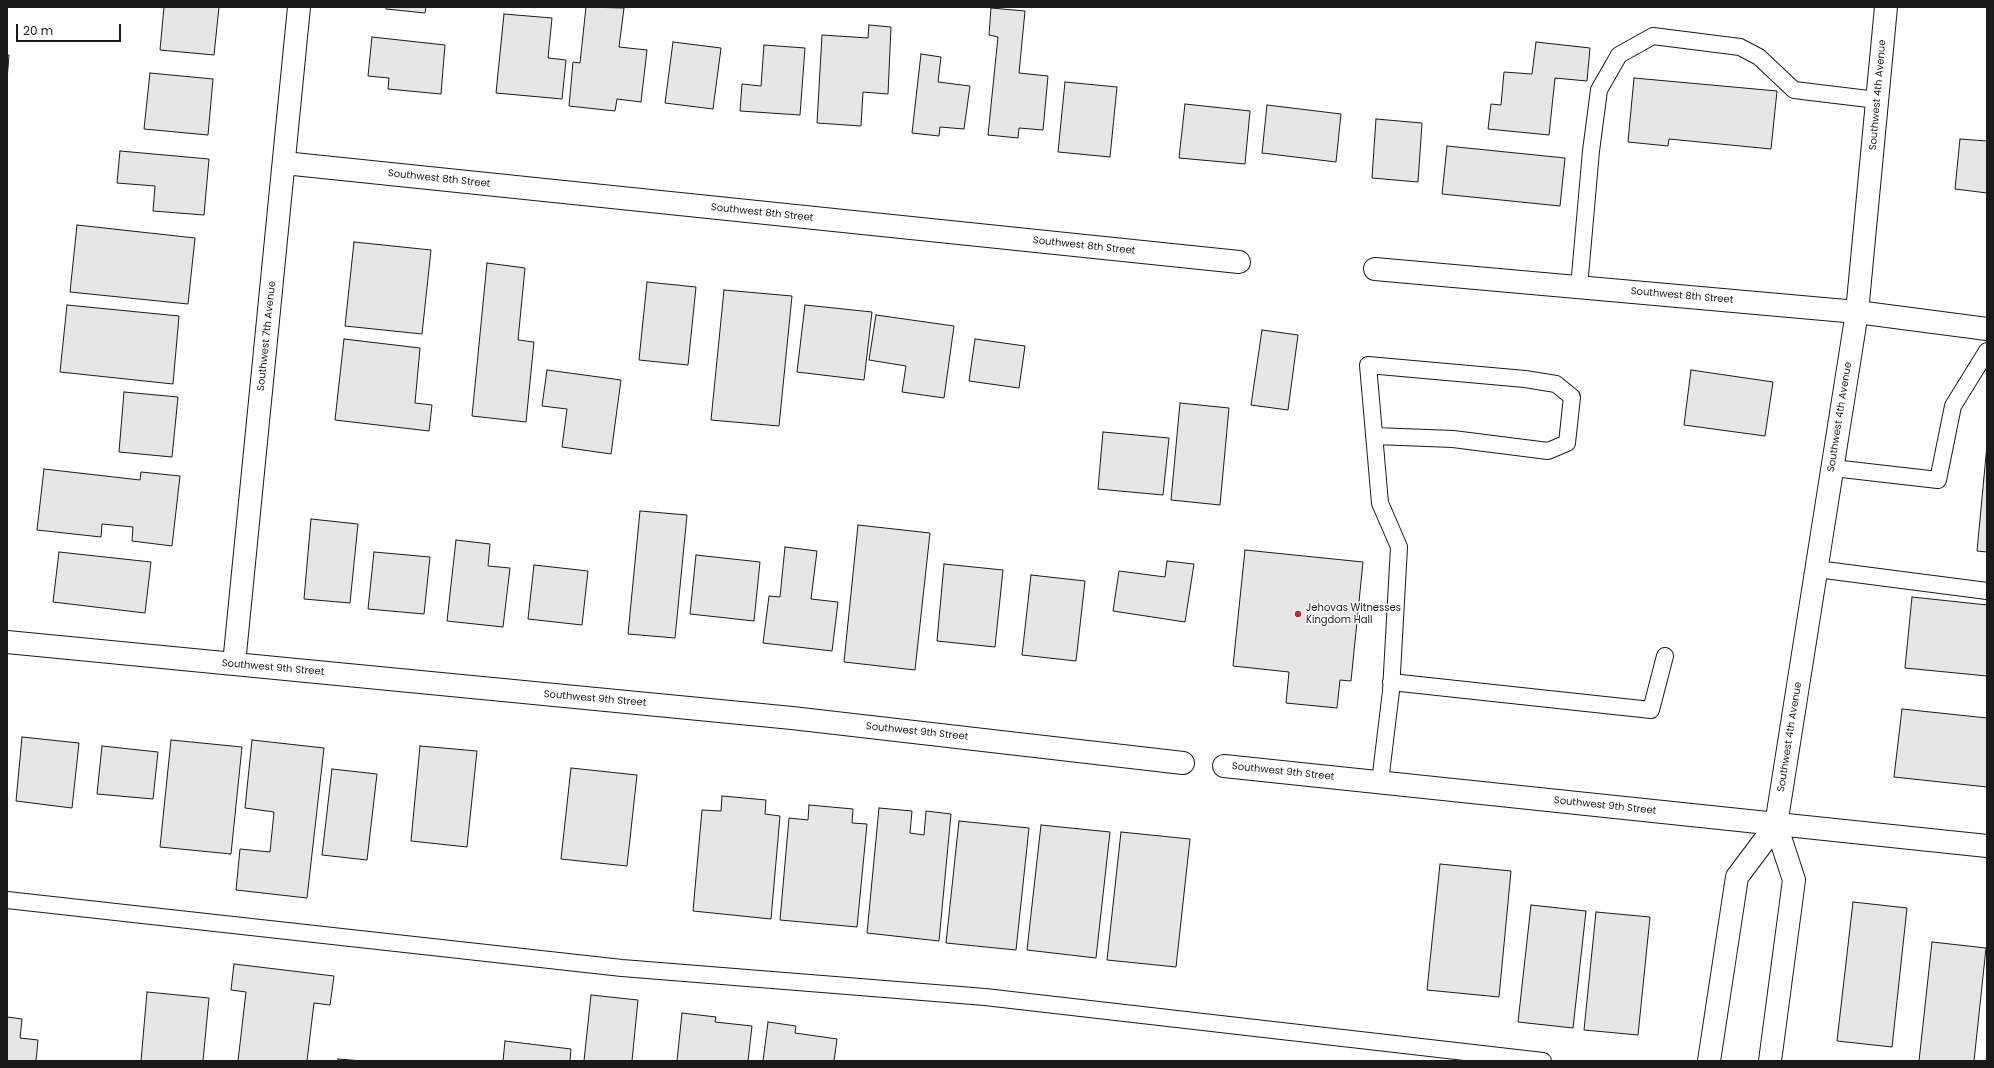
<!DOCTYPE html>
<html>
<head>
<meta charset="utf-8">
<style>
  body { margin:0 }
  #map { position:relative; width:1994px; height:1068px; overflow:hidden; background:#fff; font-family:Poppins,sans-serif }
  canvas { display:block }
  .frame { position:absolute; inset:0; border:8px solid #1a1a1a; pointer-events:none }
  .scale { position:absolute; left:16px; top:24px; width:105px; height:18px; box-sizing:border-box; border:2px solid #1a1a1a; border-top:0; padding-left:5px; font-size:12px; line-height:14px; white-space:nowrap; color:#1a1a1a; -webkit-text-stroke:3px #fff; paint-order:stroke }
</style>
</head>
<body>
<div id="map">
<canvas width="1994" height="1068"></canvas>
<div class="frame"></div>
<div class="scale">20 m</div>
</div>
<script>
const context = document.querySelector('canvas').getContext('2d');
context.lineJoin = 'round';
function fillPath(path, color) {
  context.fillStyle = color;
  context.fill(path, 'evenodd');
}
function toPath(rows) {
  const path = new Path2D();
  for (const r of rows) {
    path.moveTo(r[0], r[1]);
    for (let i = 2; i < r.length; i += 2) path.lineTo(r[i], r[i + 1]);
  }
  return path;
}
function strokePath(path, color, width, dash) {
  context.strokeStyle = color;
  context.lineWidth = width;
  context.lineCap = dash ? 'butt' : 'round';
  context.setLineDash(dash || []);
  context.stroke(path);
}
function label(font, color, halo, rows, align = 'center') {
  context.font = font + ' Poppins,sans-serif';
  context.lineWidth = 3;
  context.setLineDash([]);
  context.textBaseline = 'middle';
  context.strokeStyle = halo;
  context.fillStyle = color;
  for (const [text, x, y, turn = 0] of rows) {
    context.save();
    context.translate(x, y);
    context.rotate((+turn || 0) * Math.PI / 180);
    context.textAlign = isNaN(turn) ? turn : align;
    if (halo) context.strokeText(text, 0, 0);
    context.fillText(text, 0, 0);
    context.restore();
  }
}
const building = toPath([
  [164,7,219,7,214,55,160,50,164,7],
  [386,7,426,7,425,13,386,9,386,7],
  [586,7,624,8,619,47,647,50,641,102,617,99,615,111,569,106,573,62,580,63,586,7],
  [991,8,1025,11,1019,73,1048,76,1043,130,1019,128,1018,138,988,135,998,37,989,35,991,8],
  [504,14,552,18,548,58,566,60,562,99,496,93,504,14],
  [869,25,891,27,888,94,863,92,861,126,817,123,822,35,868,38,869,25],
  [372,37,445,45,441,94,388,89,389,78,368,76,372,37],
  [673,42,721,48,713,109,665,103,673,42],
  [1536,42,1590,48,1587,81,1555,78,1549,135,1488,129,1491,104,1501,105,1504,72,1532,74,1536,42],
  [764,45,805,48,800,115,740,111,742,84,761,86,764,45],
  [921,54,941,57,938,82,970,86,964,129,940,127,939,136,912,133,921,54],
  [7,55,9,55,7,80,7,55],
  [150,73,213,79,208,135,144,129,150,73],
  [1634,78,1777,91,1771,149,1669,139,1668,146,1628,142,1634,78],
  [1065,82,1117,87,1110,157,1058,152,1065,82],
  [1185,104,1250,111,1245,164,1179,158,1185,104],
  [1267,105,1341,114,1336,162,1262,153,1267,105],
  [1376,119,1422,123,1418,182,1372,178,1376,119],
  [1960,139,1987,141,1987,193,1955,189,1960,139],
  [1447,146,1565,158,1560,206,1442,194,1447,146],
  [120,151,209,159,204,215,153,211,155,186,117,183,120,151],
  [77,225,195,238,188,304,70,292,77,225],
  [354,242,431,250,422,334,345,326,354,242],
  [487,263,525,268,518,340,534,342,526,422,472,416,487,263],
  [647,282,696,287,688,365,639,360,647,282],
  [724,290,792,296,779,426,711,420,724,290],
  [67,305,179,316,173,384,60,372,67,305],
  [805,305,872,312,864,380,797,372,805,305],
  [876,315,954,326,944,398,902,392,906,366,869,360,876,315],
  [1262,330,1298,335,1288,410,1251,405,1262,330],
  [344,339,420,348,415,403,432,405,429,431,335,420,344,339],
  [975,339,1025,346,1019,388,969,381,975,339],
  [547,370,621,380,611,454,562,447,567,409,542,406,547,370],
  [1691,370,1773,382,1765,436,1684,425,1691,370],
  [124,392,178,397,172,457,119,452,124,392],
  [1180,403,1229,408,1220,505,1171,500,1180,403],
  [1103,432,1169,438,1163,495,1098,489,1103,432],
  [1987,445,1987,552,1977,551,1987,445],
  [44,469,140,480,141,472,180,476,172,546,132,541,133,527,102,524,101,537,37,530,44,469],
  [640,511,687,515,675,638,628,634,640,511],
  [311,519,358,524,350,603,304,599,311,519],
  [858,525,930,533,915,670,844,662,858,525],
  [456,540,490,544,488,566,510,568,503,627,447,621,456,540],
  [785,547,817,551,811,599,838,602,832,651,763,643,769,596,780,597,785,547],
  [1245,550,1363,562,1351,681,1340,680,1337,708,1286,703,1289,672,1233,666,1245,550],
  [59,552,151,562,145,613,53,602,59,552],
  [374,552,430,557,424,614,368,609,374,552],
  [696,555,760,562,754,621,690,614,696,555],
  [1167,561,1194,564,1185,622,1113,611,1119,571,1165,577,1167,561],
  [944,564,1003,570,995,647,937,641,944,564],
  [534,565,588,571,582,625,528,619,534,565],
  [1031,575,1085,581,1076,661,1022,655,1031,575],
  [1912,597,1987,605,1987,676,1905,668,1912,597],
  [1902,709,1987,718,1987,787,1894,777,1902,709],
  [22,737,79,743,72,808,16,801,22,737],
  [171,740,242,747,231,854,160,847,171,740],
  [252,740,324,748,307,898,236,890,240,849,270,852,274,812,245,808,252,740],
  [102,746,158,752,153,799,97,794,102,746],
  [420,746,477,751,467,847,411,841,420,746],
  [571,768,637,775,627,866,561,859,571,768],
  [332,769,377,774,367,860,322,855,332,769],
  [722,796,766,800,765,814,780,816,771,919,693,911,702,810,721,811,722,796],
  [809,805,853,809,852,823,867,824,857,927,780,920,789,818,808,820,809,805],
  [879,808,912,811,910,833,924,835,926,811,951,814,939,941,867,933,879,808],
  [959,821,1029,828,1016,950,946,943,959,821],
  [1041,825,1110,832,1096,958,1027,950,1041,825],
  [1121,832,1190,839,1176,967,1107,960,1121,832],
  [1440,864,1511,871,1499,997,1427,990,1440,864],
  [1853,902,1907,908,1892,1047,1837,1041,1853,902],
  [1531,905,1586,911,1573,1028,1518,1022,1531,905],
  [1596,912,1650,917,1638,1035,1584,1030,1596,912],
  [1932,942,1986,948,1974,1061,1919,1061,1932,942],
  [234,964,334,976,330,1005,314,1003,307,1061,238,1061,246,992,231,990,234,964],
  [147,992,209,998,203,1061,141,1061,147,992],
  [591,995,638,1000,632,1061,584,1061,591,995],
  [682,1013,716,1017,715,1022,752,1026,748,1061,677,1061,682,1013],
  [7,1017,22,1019,20,1038,38,1040,36,1061,7,1061,7,1017],
  [768,1022,796,1026,795,1033,837,1039,834,1061,763,1061,768,1022],
  [505,1041,571,1049,570,1061,503,1061,505,1041],
  [338,1059,363,1061,338,1061,338,1059]
]);
fillPath(building, '#e6e6e6');
strokePath(building, '#1a1a1a', 1);
const lane = toPath([
  [1579,287,1591,151,1599,90,1619,55,1653,36,1740,47,1759,57,1794,90,1877,100],
  [1375,436,1453,439,1548,451,1567,443,1572,397,1556,384,1525,379,1368,365,1380,503,1399,547,1391,691,1380,782],
  [1833,468,1938,480,1953,406,1987,351],
  [1817,569,1987,591],
  [1391,682,1651,710,1665,656],
  [7,900,622,968,985,997,1543,1061]
]);
const street = toPath([
  [284,163,1239,262],
  [1375,269,1857,312,1987,329],
  [7,642,792,718,1183,763],
  [234,664,299,7],
  [1224,766,1987,846]
]);
const secondary = toPath([
  [1709,1061,1737,877,1776,825],
  [1770,1061,1794,880,1776,825,1857,312,1886,7]
]);
strokePath(lane, '#1a1a1a', 18);
strokePath(street, '#1a1a1a', 24);
strokePath(secondary, '#1a1a1a', 24);
strokePath(lane, '#fff', 16);
strokePath(street, '#fff', 22);
strokePath(secondary, '#fff', 22);
for (const [x, y, r, color] of [
  [1298,614,4,"#c62828"]
]) {
  const dot = new Path2D();
  dot.arc(x, y, r, 0, 2 * Math.PI);
  context.fillStyle = color;
  context.fill(dot);
  strokePath(dot, '#fff', 1.5);
}
label('10px', '#1a1a1a', '#fff', [
  ["Southwest 4th Avenue",1878,95,-85],
  ["Southwest 8th Street",439,179,6],
  ["Southwest 8th Street",762,213,6],
  ["Southwest 8th Street",1084,246,6],
  ["Southwest 8th Street",1682,296,5],
  ["Southwest 7th Avenue",267,336,-84],
  ["Southwest 4th Avenue",1840,417,-81],
  ["Southwest 9th Street",273,668,5],
  ["Southwest 9th Street",595,699,5],
  ["Southwest 9th Street",917,732,6],
  ["Southwest 4th Avenue",1790,737,-81],
  ["Southwest 9th Street",1283,772,6],
  ["Southwest 9th Street",1605,806,6]
]);
label('10px', '#1a1a1a', '#fff', [
  ["Jehovas Witnesses",1306,608],
  ["Kingdom Hall",1306,620]
], 'left');
</script>
</body>
</html>
